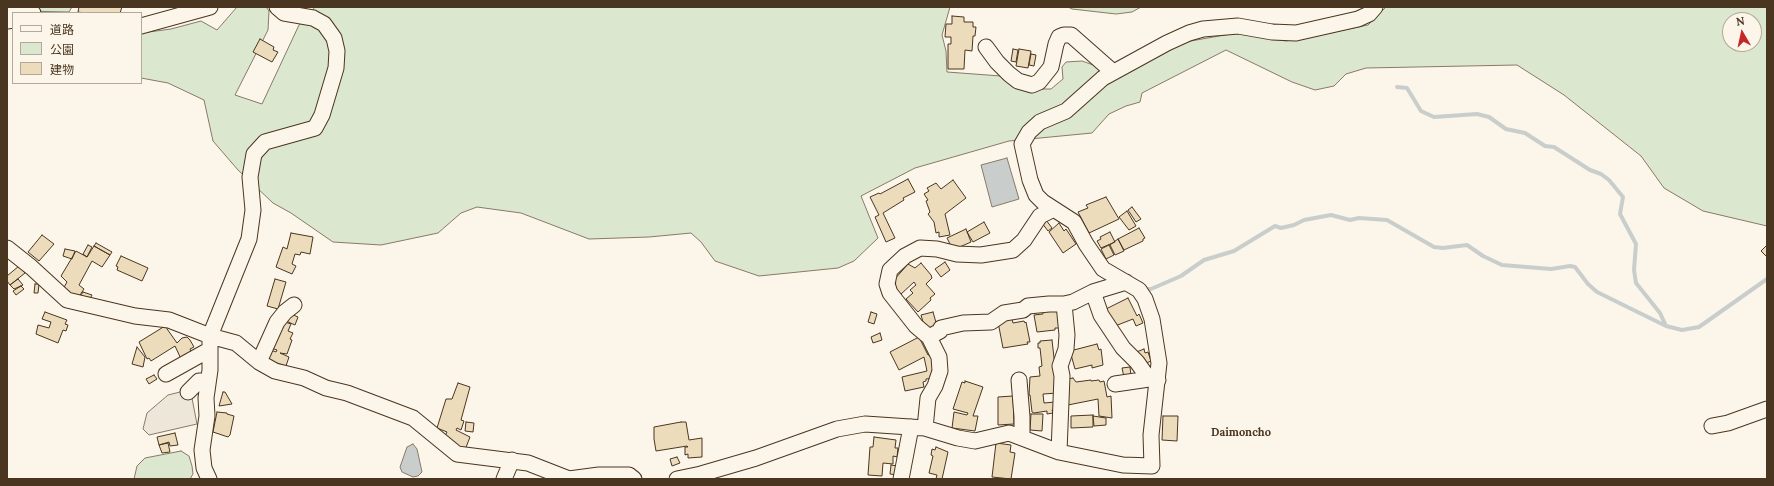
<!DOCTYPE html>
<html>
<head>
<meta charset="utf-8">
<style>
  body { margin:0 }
  #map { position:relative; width:1774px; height:486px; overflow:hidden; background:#fbf6e9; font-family:Lora,"Noto Sans JP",serif }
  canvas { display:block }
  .frame { position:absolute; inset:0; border:8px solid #4a3520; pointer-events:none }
  .legend { position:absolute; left:12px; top:12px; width:130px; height:72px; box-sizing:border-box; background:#fbf6e9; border:1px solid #b4a999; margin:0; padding:5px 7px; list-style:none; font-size:12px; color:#4a3520 }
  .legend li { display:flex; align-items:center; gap:8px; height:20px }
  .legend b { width:20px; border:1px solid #b4a999 }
  .north { position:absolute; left:1722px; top:12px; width:40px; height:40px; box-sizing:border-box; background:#fbf6e9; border:1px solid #b4a999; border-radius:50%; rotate:351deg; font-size:11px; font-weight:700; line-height:16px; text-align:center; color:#4a3520 }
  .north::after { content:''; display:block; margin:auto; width:14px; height:18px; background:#c62828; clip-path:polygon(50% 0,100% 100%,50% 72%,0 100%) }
</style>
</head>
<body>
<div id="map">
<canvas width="1774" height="486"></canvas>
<div class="frame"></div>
<ul class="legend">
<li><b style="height:5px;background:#fbf6e9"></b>道路</li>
<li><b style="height:11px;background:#dce7d0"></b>公園</li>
<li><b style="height:11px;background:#ecdcbc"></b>建物</li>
</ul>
<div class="north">N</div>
</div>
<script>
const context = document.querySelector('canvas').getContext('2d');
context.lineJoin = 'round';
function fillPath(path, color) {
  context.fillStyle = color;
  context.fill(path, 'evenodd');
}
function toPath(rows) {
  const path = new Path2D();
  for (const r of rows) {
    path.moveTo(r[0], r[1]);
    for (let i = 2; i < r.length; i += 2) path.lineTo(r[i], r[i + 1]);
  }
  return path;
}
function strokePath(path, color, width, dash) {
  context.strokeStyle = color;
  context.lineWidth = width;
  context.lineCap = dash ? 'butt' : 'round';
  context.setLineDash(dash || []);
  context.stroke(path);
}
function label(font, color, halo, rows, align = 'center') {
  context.font = font + ' Lora,serif';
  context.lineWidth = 3;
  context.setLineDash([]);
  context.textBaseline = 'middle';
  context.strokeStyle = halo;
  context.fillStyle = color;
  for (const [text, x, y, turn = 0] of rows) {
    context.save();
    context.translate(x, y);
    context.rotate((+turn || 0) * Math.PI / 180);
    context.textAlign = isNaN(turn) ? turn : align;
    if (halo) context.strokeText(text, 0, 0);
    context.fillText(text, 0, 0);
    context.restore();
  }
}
const green = toPath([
  [7,7,72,7,69,12,21,11,7,7],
  [237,7,266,7,269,11,268,30,235,95,262,104,299,25,315,7,950,7,942,35,946,51,947,72,1001,76,1041,89,1051,89,1063,79,1062,67,1066,62,1082,61,1096,66,1118,78,1185,42,1236,33,1286,41,1315,36,1368,25,1386,7,1767,7,1767,226,1703,211,1664,188,1641,156,1564,95,1517,65,1366,68,1346,74,1334,86,1315,90,1292,82,1226,50,1142,93,1140,102,1126,106,1109,114,1092,133,1009,141,915,168,861,196,878,238,854,261,838,268,759,276,715,261,701,242,691,233,649,237,589,239,521,213,477,207,461,213,438,233,381,245,333,242,291,213,273,203,238,170,213,141,204,100,168,83,141,78,141,33,171,29,201,21,217,30,237,7],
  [1730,20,1754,20,1754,44,1730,44,1730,20],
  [1068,7,1141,7,1132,12,1116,14,1072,9,1068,7],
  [181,451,189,456,192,466,193,474,190,479,134,479,137,466,145,458,181,451]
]);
fillPath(green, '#dce7d0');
strokePath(green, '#887966', 1);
const parking = toPath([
  [184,391,191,393,197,424,149,435,143,429,147,413,168,395,184,391]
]);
fillPath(parking, '#ede7d9');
strokePath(parking, '#887966', 1);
const water = toPath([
  [1007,158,1019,199,992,207,981,165,1007,158],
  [413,444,417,449,422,472,418,476,413,477,402,472,400,467,407,447,413,444]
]);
fillPath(water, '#c9cecd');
strokePath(water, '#887966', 1);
strokePath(toPath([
  [1397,87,1407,88,1421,111,1434,117,1477,114,1489,117,1506,129,1525,133,1545,146,1554,147,1590,170,1601,174,1609,180,1623,197,1620,214,1636,244,1634,270,1636,283,1660,313,1666,326],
  [1144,289,1151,289,1181,276,1204,260,1234,251,1275,226,1281,228,1294,225,1304,220,1331,215,1350,220,1359,218,1387,220,1434,247,1443,248,1467,245,1483,256,1502,265,1551,269,1570,266,1575,267,1588,284,1597,292,1666,326,1682,330,1699,327,1767,279]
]), '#c9cecd', 4);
const building = toPath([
  [79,7,122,7,120,13,84,13,78,12,79,7],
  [952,16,964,17,964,22,973,22,973,27,976,27,975,36,973,36,972,51,965,50,964,69,948,69,948,44,951,44,951,37,945,37,946,24,952,24,952,16],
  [260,39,274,47,273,50,278,52,272,62,253,52,260,39],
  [1013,49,1018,50,1016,62,1011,61,1013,49],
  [1019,49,1031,51,1028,68,1016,66,1019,49],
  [1031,54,1036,55,1034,66,1029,65,1031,54],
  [908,179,915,192,903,198,904,200,883,213,895,238,886,242,875,217,879,215,870,197,879,193,880,194,908,179],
  [953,180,966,198,945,214,950,235,939,237,939,232,936,233,934,222,928,214,930,212,926,201,928,200,924,194,929,191,927,188,936,183,941,189,953,180],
  [1106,197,1119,219,1089,233,1078,212,1088,208,1086,205,1106,197],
  [1132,207,1141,219,1136,222,1128,210,1132,207],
  [1127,211,1136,226,1129,230,1119,217,1127,211],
  [1046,220,1052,228,1048,231,1042,223,1046,220],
  [984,222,990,233,973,242,967,232,984,222],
  [1059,223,1064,231,1066,229,1076,244,1063,253,1049,232,1059,223],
  [1139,228,1145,238,1143,239,1143,241,1124,250,1118,239,1139,228],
  [966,229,971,242,955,249,952,248,947,238,966,229],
  [1110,232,1115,242,1101,248,1097,241,1101,239,1100,237,1110,232],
  [291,233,313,237,310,254,301,252,300,255,295,254,292,264,296,266,292,274,276,267,283,247,287,249,291,233],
  [42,235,54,244,39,261,28,252,42,235],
  [1118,239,1124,251,1115,255,1110,245,1118,239],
  [96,243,112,252,110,255,94,246,96,243],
  [88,245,92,247,87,257,83,254,88,245],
  [1109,245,1114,255,1106,259,1101,249,1109,245],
  [1767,245,1767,257,1761,251,1767,245],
  [94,246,110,255,102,267,92,261,79,285,84,289,78,298,63,289,67,282,61,276,76,251,87,257,94,246],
  [65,249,75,251,72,259,63,256,65,249],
  [121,256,148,268,142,281,117,270,118,267,116,266,121,256],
  [945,262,950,270,941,277,935,269,945,262],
  [921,263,931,275,932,278,926,284,935,294,930,298,931,300,918,312,906,299,913,293,910,290,916,285,914,282,900,295,892,286,896,283,894,280,908,264,915,268,921,263],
  [19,266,25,273,10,285,7,281,7,276,19,266],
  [18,279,23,285,14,289,10,285,18,279],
  [275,279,286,282,278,309,267,306,275,279],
  [35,284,39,284,38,293,34,293,35,284],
  [21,286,24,289,16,295,13,291,21,286],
  [83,292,92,295,89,301,79,298,83,292],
  [1128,298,1137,316,1139,314,1143,323,1136,326,1133,319,1115,326,1106,309,1128,298],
  [1043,310,1059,311,1060,328,1055,328,1055,330,1037,332,1034,315,1043,314,1043,310],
  [45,312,67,320,65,324,68,325,66,331,63,330,58,343,36,334,38,325,49,328,51,322,42,319,45,312],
  [871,312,877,314,874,324,868,322,871,312],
  [933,312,937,326,931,330,930,328,925,329,921,315,933,312],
  [289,313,298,317,295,325,286,321,289,313],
  [1012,319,1013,323,1024,321,1025,323,1026,322,1030,342,1027,342,1028,344,1003,348,998,322,1012,319],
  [282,321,291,324,288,331,293,333,290,339,292,340,287,354,280,353,289,357,286,366,267,360,271,350,276,352,277,350,271,348,282,321],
  [165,326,177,343,182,338,187,337,190,340,194,347,190,349,193,356,182,361,175,346,151,361,149,358,147,359,139,342,165,326],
  [880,333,882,340,873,343,871,337,880,333],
  [919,337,928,355,932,355,935,369,932,370,933,378,926,379,926,381,923,382,924,387,905,391,902,377,927,371,924,357,899,370,890,352,919,337],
  [1052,340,1058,393,1043,394,1044,403,1055,402,1056,410,1052,410,1053,413,1047,414,1047,411,1034,413,1032,412,1030,395,1029,395,1030,377,1040,376,1039,367,1042,366,1040,348,1038,348,1038,343,1040,343,1040,341,1052,340],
  [1097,344,1099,350,1101,349,1103,365,1092,368,1092,365,1075,369,1070,351,1097,344],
  [137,347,145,357,143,367,132,364,137,347],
  [1144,349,1145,353,1148,352,1151,361,1142,365,1134,353,1144,349],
  [1130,367,1131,376,1124,377,1122,368,1130,367],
  [154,375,157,379,149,384,146,379,154,375],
  [1073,378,1076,382,1091,380,1091,381,1099,380,1100,382,1104,381,1107,397,1111,396,1112,418,1099,416,1098,399,1068,405,1063,380,1073,378],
  [965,381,983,387,973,416,978,416,975,431,952,428,954,412,967,415,968,413,953,409,962,382,965,383,965,381],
  [458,383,470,387,461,420,464,421,461,430,457,428,456,430,470,437,465,450,444,438,447,432,437,428,446,399,452,399,458,383],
  [223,392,225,392,232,404,219,406,223,392],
  [1013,396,1014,424,998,425,998,397,1013,396],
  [217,412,227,413,227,414,234,416,230,435,228,437,213,432,217,412],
  [1031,414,1043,414,1042,431,1030,430,1031,414],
  [1093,415,1093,427,1071,428,1071,416,1093,415],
  [1093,416,1106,418,1106,425,1094,426,1093,416],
  [1163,416,1178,416,1177,441,1162,440,1163,416],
  [466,422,474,423,473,432,465,431,466,422],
  [681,422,686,422,689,440,702,438,702,457,688,458,688,454,685,455,685,447,688,447,687,446,656,451,654,439,654,427,681,422],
  [175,433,178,445,170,446,169,442,159,445,157,437,175,433],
  [874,437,896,440,895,448,898,448,897,457,893,456,893,464,883,463,882,476,868,475,870,447,873,447,874,437],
  [168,443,170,452,162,453,159,445,168,443],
  [996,443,1011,445,1010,452,1015,453,1011,479,992,477,996,443],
  [936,447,948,452,942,479,936,479,937,475,929,473,933,456,931,455,932,449,935,450,936,447],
  [677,457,680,463,672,466,670,459,677,457],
  [891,465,898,466,897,475,890,474,891,465]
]);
fillPath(building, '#ecdcbc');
strokePath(building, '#4a3520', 1);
const minor = toPath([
  [22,7,28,8,33,13],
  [7,8,14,7],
  [7,21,13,20],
  [141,26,210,7],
  [986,47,997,62,1009,74,1018,81,1032,85,1039,82,1051,67,1056,44,1059,37,1064,35,1071,35,1113,72],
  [7,248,31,267,67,300,135,316,169,320,210,336,236,343,259,362,275,371,304,378,326,388,347,393,413,418,457,454,528,463,569,479,599,475,629,475,634,479],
  [1093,292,1101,315,1123,348,1137,362,1149,379,1158,380],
  [929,337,940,331,941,328,963,323,991,322,1004,313,1023,310,1028,306,1049,304,1064,304,1073,302,1093,292,1126,282],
  [259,362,277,322,285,312,294,305],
  [166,374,209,350],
  [1019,380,1022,417,1022,438],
  [1115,384,1149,379],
  [188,392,199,381,208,381],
  [1712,426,1728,423,1767,409],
  [925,428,928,398,935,386,940,371,939,357,929,337,916,326,890,293,887,284,890,270,905,256,920,248,937,249,957,254,981,255,1013,250,1024,240,1040,216,1054,209],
  [1059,452,1062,376,1060,366,1066,349,1067,335,1064,304],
  [209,479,204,468,202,450,207,416,206,398,210,370,210,336,249,239,253,210,250,177,254,154,265,142,315,128,322,115,336,68,337,51,334,38,324,24,313,18,284,13,277,7],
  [504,479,512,460],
  [677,479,701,474,756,458,837,429,865,424,925,428,958,438,975,441,1009,433,1059,452,1123,465,1152,466,1151,435,1159,363,1152,319,1145,299,1139,290,1103,269,1086,244,1074,222,1043,202,1036,195,1030,180,1022,144,1029,132,1040,122,1066,111,1103,78,1167,43,1189,33,1203,29,1238,26,1272,32,1296,33,1358,19,1369,14,1375,7],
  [901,479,911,427]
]);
strokePath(minor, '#4a3520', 17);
strokePath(minor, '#fbf6e9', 15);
label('bold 11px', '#4a3520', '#fbf6e9', [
  ["Daimoncho",1241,433]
]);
</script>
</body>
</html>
